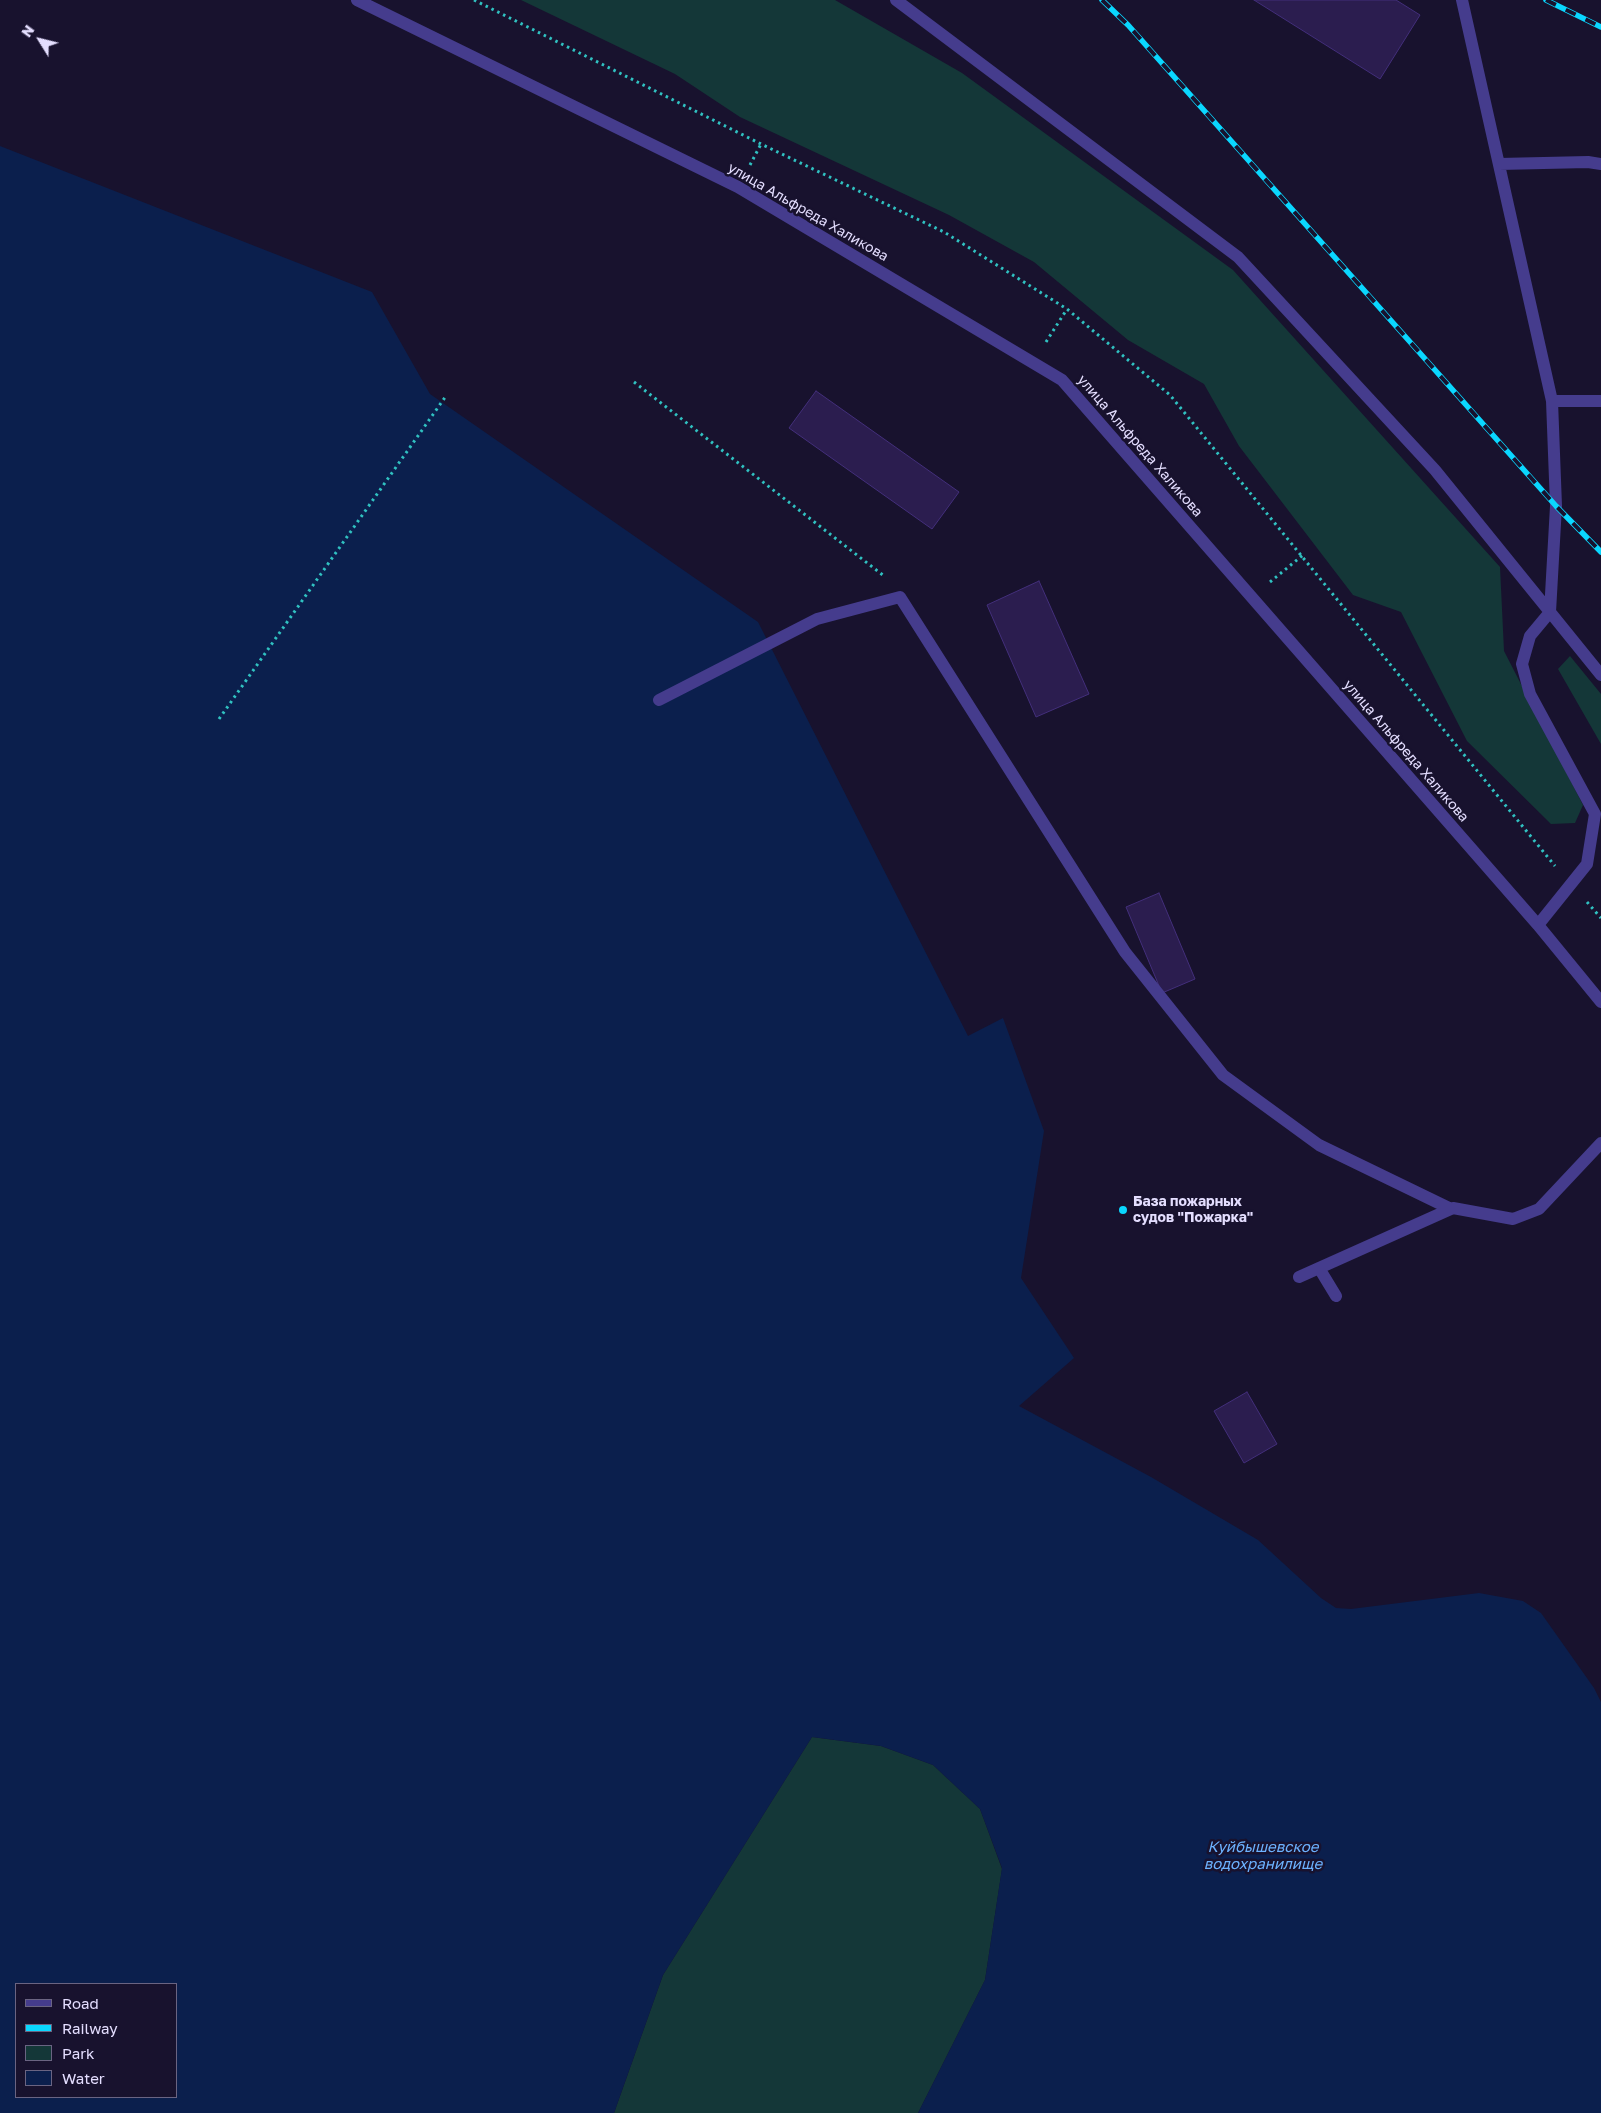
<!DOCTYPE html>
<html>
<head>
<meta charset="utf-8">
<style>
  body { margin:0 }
  #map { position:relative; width:1601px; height:2113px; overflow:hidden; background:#18122e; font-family:"Golos Text",sans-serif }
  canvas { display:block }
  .legend { position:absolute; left:15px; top:1983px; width:162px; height:115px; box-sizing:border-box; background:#18122e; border:1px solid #6a6482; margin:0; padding:6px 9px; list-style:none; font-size:15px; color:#e4deff }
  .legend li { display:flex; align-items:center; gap:10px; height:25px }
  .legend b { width:25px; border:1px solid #6a6482 }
  .north { position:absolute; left:15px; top:15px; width:50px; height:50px; -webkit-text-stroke:4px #18122e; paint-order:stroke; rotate:306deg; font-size:14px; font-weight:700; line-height:20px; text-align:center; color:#e4deff }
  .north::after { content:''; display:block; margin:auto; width:18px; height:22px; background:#e4deff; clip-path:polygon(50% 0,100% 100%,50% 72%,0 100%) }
</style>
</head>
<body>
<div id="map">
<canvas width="1601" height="2113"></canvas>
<ul class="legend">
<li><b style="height:6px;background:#453c8d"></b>Road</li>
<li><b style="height:6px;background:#0ad7ff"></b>Railway</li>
<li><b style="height:14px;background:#143738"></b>Park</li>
<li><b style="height:14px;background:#0b1f4d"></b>Water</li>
</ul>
<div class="north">N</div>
</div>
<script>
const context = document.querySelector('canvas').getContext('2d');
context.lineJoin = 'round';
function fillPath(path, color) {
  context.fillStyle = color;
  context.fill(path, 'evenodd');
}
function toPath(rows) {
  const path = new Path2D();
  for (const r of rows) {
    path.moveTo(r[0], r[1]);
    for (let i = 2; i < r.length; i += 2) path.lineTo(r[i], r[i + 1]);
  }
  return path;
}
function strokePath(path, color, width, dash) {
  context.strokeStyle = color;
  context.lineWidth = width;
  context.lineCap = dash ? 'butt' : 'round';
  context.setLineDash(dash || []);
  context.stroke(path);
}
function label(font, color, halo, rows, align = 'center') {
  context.font = font + ' "Golos Text",sans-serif';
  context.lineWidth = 5;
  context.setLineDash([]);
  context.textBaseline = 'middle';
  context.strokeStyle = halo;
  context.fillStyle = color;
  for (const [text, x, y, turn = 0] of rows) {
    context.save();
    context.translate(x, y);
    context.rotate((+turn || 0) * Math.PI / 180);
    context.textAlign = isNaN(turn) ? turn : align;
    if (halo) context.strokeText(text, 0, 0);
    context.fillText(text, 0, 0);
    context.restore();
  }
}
fillPath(toPath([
  [521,0,835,0,962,73,1233,270,1500,567,1504,651,1583,805,1575,823,1551,824,1467,741,1401,612,1353,595,1239,446,1204,384,1128,340,1034,262,949,215,740,117,675,74],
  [1570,656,1601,694,1601,744,1558,669],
  [812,1737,881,1746,933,1765,980,1809,1002,1869,985,1980,918,2113,614,2113,663,1975]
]), '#143738');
fillPath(toPath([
  [0,146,372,292,430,394,758,622,968,1036,1003,1018,1044,1131,1021,1278,1074,1358,1019,1406,1151,1477,1258,1540,1321,1598,1336,1608,1351,1609,1479,1593,1523,1601,1541,1613,1594,1688,1601,1702,1601,2113,918,2113,985,1980,1002,1868,980,1809,933,1765,881,1746,812,1737,663,1975,614,2113,0,2113],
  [16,1984,176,1984,176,2097,16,2097]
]), '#0b1f4d');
const building = toPath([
  [1254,0,1396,0,1420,15,1380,79,1254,0],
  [816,391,959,492,932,529,789,428,816,391],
  [1039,581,1089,694,1036,717,987,605,1039,581],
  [1159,893,1195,979,1162,993,1126,907,1159,893],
  [1247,1392,1277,1444,1244,1463,1214,1411,1247,1392]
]);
fillPath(building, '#2b1d4f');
strokePath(building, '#432f7b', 1);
strokePath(toPath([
  [474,0,761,144,944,232,1067,309,1170,395,1555,866],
  [750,165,761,144],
  [1046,342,1067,309],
  [634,382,884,576],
  [1270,582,1303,555],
  [219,719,446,396],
  [1587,902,1601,918]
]), '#30c1c1', 3, [2.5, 4]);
strokePath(toPath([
  [357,0,738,187,1062,380,1538,925,1601,1002],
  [896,0,1238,257,1435,470,1550,612,1530,636,1522,664,1530,694,1595,814,1587,864,1538,925],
  [1462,0,1552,401,1556,506,1550,612,1601,675],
  [1499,164,1588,162,1601,164],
  [1552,401,1601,401],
  [659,700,817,619,900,597,1125,952,1223,1075,1319,1145,1451,1209],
  [1319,1268,1336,1296],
  [1299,1277,1453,1208,1513,1219,1539,1209,1601,1143]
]), '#453c8d', 12);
const rail = toPath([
  [1102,0,1128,25,1556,506,1601,552],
  [1546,0,1601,27]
]);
strokePath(rail, '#0ad7ff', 5.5);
strokePath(rail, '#18122e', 4, [11]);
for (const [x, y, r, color] of [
  [1123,1210,5,"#0ad7ff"]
]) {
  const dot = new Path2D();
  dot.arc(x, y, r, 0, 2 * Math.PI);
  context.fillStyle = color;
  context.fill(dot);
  strokePath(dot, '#18122e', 2);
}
label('14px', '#e4deff', '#18122e', [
  ["улица Альфреда Халикова",808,212,30],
  ["улица Альфреда Халикова",1140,446,49],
  ["улица Альфреда Халикова",1406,751,49]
]);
label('bold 14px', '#e4deff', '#18122e', [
  ["База пожарных",1133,1202],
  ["судов \"Пожарка\"",1133,1218]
], 'left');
label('italic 15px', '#6cb2ff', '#18122e', [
  ["Куйбышевское",1263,1847],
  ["водохранилище",1263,1864]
]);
</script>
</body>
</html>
